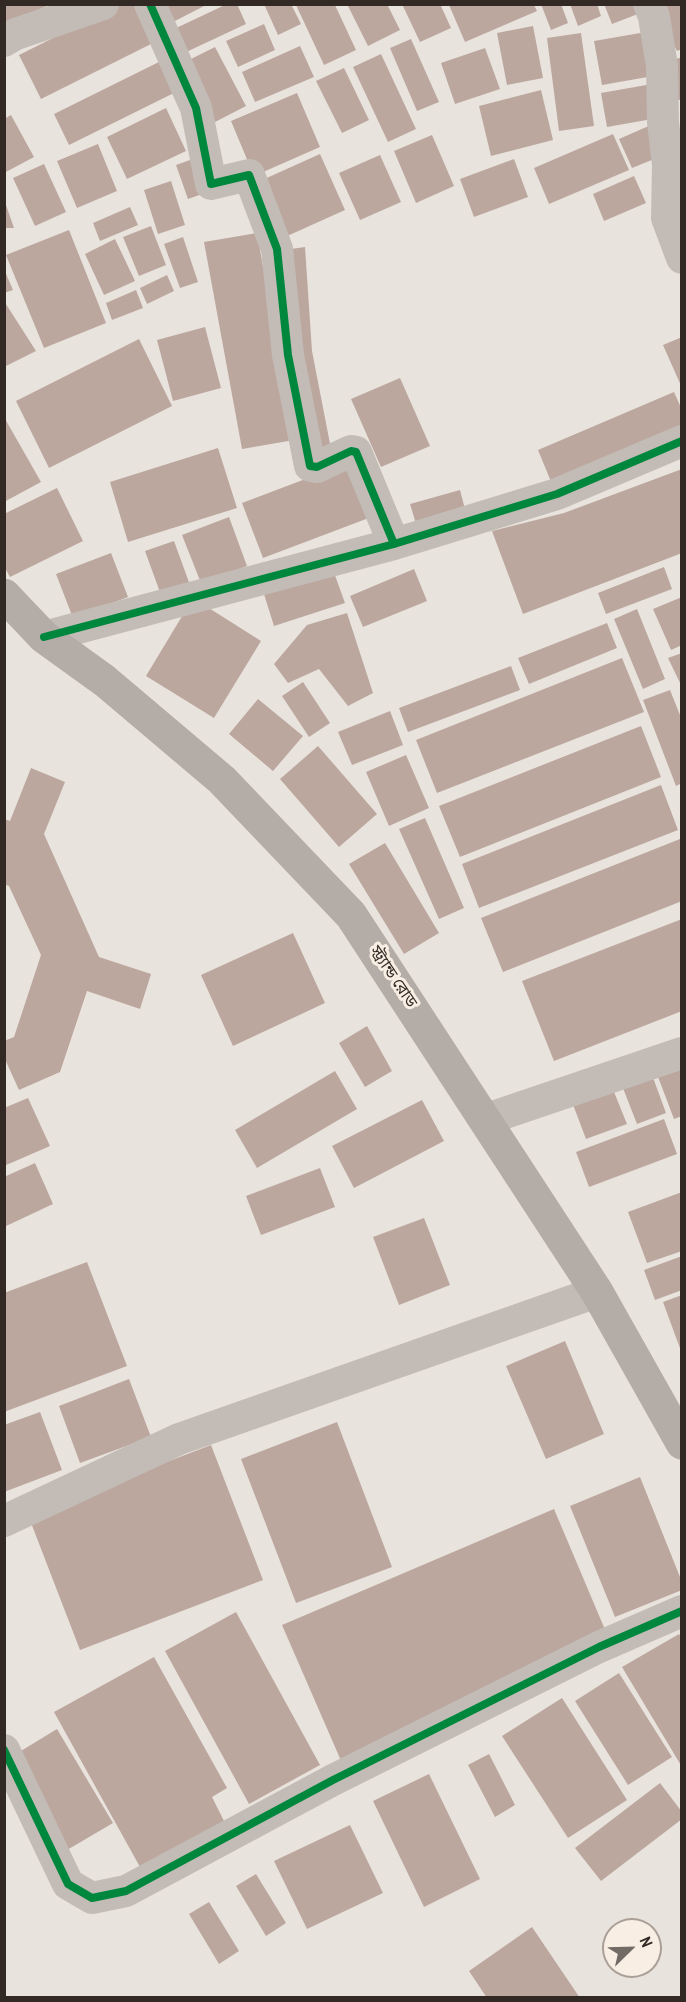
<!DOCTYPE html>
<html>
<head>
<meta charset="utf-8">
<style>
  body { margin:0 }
  #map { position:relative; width:686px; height:2002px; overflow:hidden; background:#e9e3dd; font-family:"Archivo Narrow",sans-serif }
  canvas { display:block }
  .frame { position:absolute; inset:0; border:6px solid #322925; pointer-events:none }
  .north { position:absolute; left:602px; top:1918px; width:60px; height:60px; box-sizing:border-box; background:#f8eee3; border:2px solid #a99f97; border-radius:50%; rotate:67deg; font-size:16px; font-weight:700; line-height:24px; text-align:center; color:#322925 }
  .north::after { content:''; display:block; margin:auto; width:21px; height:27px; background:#726a65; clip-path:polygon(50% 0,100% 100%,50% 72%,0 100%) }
</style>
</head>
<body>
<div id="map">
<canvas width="686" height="2002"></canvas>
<div class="frame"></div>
<div class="north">N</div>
</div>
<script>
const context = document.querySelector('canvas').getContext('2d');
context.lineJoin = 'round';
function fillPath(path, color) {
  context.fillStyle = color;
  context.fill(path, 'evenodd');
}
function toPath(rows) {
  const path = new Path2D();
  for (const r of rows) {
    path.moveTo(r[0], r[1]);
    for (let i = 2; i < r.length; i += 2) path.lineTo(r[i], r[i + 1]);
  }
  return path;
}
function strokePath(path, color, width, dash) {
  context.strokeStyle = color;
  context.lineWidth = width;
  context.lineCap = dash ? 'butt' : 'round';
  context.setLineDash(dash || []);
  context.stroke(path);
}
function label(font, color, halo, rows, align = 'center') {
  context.font = font + ' "Archivo Narrow","Noto Sans Bengali",sans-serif';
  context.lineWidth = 6;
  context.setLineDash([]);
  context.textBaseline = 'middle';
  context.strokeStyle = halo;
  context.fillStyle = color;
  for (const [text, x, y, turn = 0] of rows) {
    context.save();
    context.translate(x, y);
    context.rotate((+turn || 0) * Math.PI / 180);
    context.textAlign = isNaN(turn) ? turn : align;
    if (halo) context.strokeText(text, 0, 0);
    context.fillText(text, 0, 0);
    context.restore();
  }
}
fillPath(toPath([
  [4,4,51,4,4,26],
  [121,4,134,4,153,43,41,99,19,55],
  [161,4,208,4,171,23],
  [227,4,237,4,246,24,182,54,172,30],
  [264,4,291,4,301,24,278,35],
  [347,4,387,4,400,30,368,46],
  [402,4,440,4,451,28,420,42],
  [541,4,561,4,568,23,551,30],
  [570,4,597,4,601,16,578,26],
  [604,4,640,4,643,12,612,24],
  [663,4,682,4,682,49,677,51,656,8],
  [296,5,335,5,356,50,324,65],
  [449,5,534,5,537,11,465,42],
  [264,24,275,50,238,67,226,41],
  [533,26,543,78,507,85,497,33],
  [652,31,659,75,602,85,594,41],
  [581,33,594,126,559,131,547,38],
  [411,39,439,102,417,111,390,48],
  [300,46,314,77,255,102,242,72],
  [215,47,246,106,215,122,185,62],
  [485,48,500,89,455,104,441,63],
  [381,54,416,129,388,142,353,67],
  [682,57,682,99,672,102,668,62],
  [167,58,182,89,69,145,54,114],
  [344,68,369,120,342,133,316,81],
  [652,84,658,118,607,127,601,93],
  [541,90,553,140,491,156,479,106],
  [297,93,320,147,254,176,231,121],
  [166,108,186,151,127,179,107,137],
  [11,115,34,157,4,173,4,119],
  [651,125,664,155,632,168,619,139],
  [613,134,629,170,549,204,534,168],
  [432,135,454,186,416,203,394,151],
  [98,144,117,191,77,208,57,161],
  [320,154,345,210,285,237,260,181],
  [380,155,401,202,360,220,339,173],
  [193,159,205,193,188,199,176,165],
  [514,159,528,197,474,217,460,179],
  [44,164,66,212,35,226,13,178],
  [634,176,646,203,604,221,593,194],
  [171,181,185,225,158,234,144,190],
  [5,202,14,228,5,228],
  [130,207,138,225,100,241,93,223],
  [151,226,166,265,139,276,123,237],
  [69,230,106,323,44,348,6,255],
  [257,233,294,440,242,449,204,242],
  [183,237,198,282,180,288,164,244],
  [115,239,135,281,104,295,85,254],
  [305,247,312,351,332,454,311,456,284,250],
  [4,269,13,290,4,293],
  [167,275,174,291,147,304,140,288],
  [136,290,143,308,112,320,106,303],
  [4,301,36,351,4,367],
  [205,327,221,388,173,401,157,340],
  [682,337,682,388,663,345],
  [139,339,172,406,49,468,16,401],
  [400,378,430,446,381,467,351,399],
  [674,392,682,410,682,428,552,484,538,450],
  [4,417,41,482,4,502],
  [218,448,237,508,128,542,110,482],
  [353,461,374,516,263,558,242,503],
  [682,469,682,553,523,614,492,531,564,513],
  [57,488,83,541,10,577,4,566,4,514],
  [460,490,466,513,417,527,410,504],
  [229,517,247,566,201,583,182,535],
  [174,541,190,585,161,595,145,551],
  [111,553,128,597,73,618,56,574],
  [332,567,345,603,274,626,263,591],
  [664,567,672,589,606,614,598,593],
  [414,569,427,601,363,627,350,596],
  [682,597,682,645,671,650,653,609],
  [193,598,261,641,214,718,146,676],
  [637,609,665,679,643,689,614,619],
  [347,613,373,693,348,706,319,669,288,683,274,664,307,625],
  [607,623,617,648,529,684,518,658],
  [682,653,682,687,668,658],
  [622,658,644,712,437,793,416,740],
  [511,666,520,690,408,732,399,708],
  [303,682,330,723,309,737,282,696],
  [670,690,682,720,682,783,676,786,643,700],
  [258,699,303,736,273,771,229,734],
  [390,711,403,745,352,765,338,732],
  [641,726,661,777,460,857,439,806],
  [318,746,377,814,339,847,280,779],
  [406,755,429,808,389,826,366,772],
  [31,768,65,782,44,834,99,957,151,974,140,1009,87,991,60,1072,19,1090,4,1057,4,1041,14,1037,41,955,9,886,4,884,4,819,10,821],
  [661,785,678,830,479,908,462,864],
  [425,818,464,908,439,919,399,829],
  [680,839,682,901,503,972,481,918],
  [385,843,439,933,404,954,349,864],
  [682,919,682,1011,554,1061,522,981],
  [293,933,325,1003,233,1046,201,975],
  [367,1026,392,1071,365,1087,339,1043],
  [682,1062,682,1116,674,1119,655,1069],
  [335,1071,357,1109,257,1168,235,1130],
  [651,1072,666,1113,637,1124,621,1083],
  [612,1087,627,1124,586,1139,572,1102],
  [28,1098,50,1146,4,1166,4,1108],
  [422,1100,444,1141,354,1188,332,1146],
  [664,1119,677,1154,589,1187,576,1152],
  [35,1163,53,1204,4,1227,4,1177],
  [320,1168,335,1207,261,1235,246,1196],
  [682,1192,682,1251,647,1263,628,1212],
  [424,1218,450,1285,399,1305,373,1237],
  [682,1256,682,1290,655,1300,644,1270],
  [87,1262,127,1366,4,1412,4,1293],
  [682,1295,682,1351,681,1351,663,1302],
  [565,1341,604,1434,546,1459,506,1366],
  [129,1379,151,1437,80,1463,59,1406],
  [40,1412,62,1470,4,1492,4,1425],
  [337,1422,392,1567,296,1603,241,1459],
  [211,1445,263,1580,80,1650,28,1515],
  [640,1477,682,1582,682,1590,615,1617,570,1506],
  [554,1509,606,1632,342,1763,282,1625],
  [236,1612,320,1765,249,1804,165,1651],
  [679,1634,682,1639,682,1767,622,1667],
  [154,1657,227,1788,212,1797,224,1821,140,1867,54,1712],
  [619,1673,672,1757,628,1785,575,1701],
  [562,1698,627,1800,568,1838,502,1736],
  [57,1729,113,1823,67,1850,11,1757],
  [489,1754,515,1805,495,1817,468,1765],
  [429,1774,480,1879,424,1907,373,1801],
  [660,1783,682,1812,682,1819,601,1881,575,1848],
  [350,1825,383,1893,307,1929,274,1861],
  [256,1874,286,1923,266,1936,236,1886],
  [209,1902,239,1951,219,1964,189,1914],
  [532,1927,580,1998,487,1998,469,1971]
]), '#bca79f');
strokePath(toPath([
  [150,4,196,108,211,184,249,175,277,249,288,355,310,466,317,467,351,451,356,452,394,544],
  [649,4,654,17,662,66,663,122,668,165,667,218,682,258],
  [4,41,16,34,103,4],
  [44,637,394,544,557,494,682,441],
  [487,1119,682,1053],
  [4,1521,179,1439,597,1292],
  [4,1750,68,1884,92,1898,126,1891,333,1780,599,1647,682,1611]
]), '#c3bcb6', 32);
strokePath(toPath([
  [4,595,44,637,105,681,222,780,351,915,597,1292,682,1443]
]), '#b3aca7', 33);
strokePath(toPath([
  [150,4,196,108,211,184,249,175,277,249,288,355,310,466,317,467,351,451,356,452,394,544],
  [44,637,394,544,557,494,682,441],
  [4,1750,68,1884,92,1898,126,1891,333,1780,599,1647,682,1611]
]), '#00873e', 8);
label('16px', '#322925', '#f8eee3', [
  ["স্ট্র্যান্ড রোড",393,977,56]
]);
</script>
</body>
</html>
